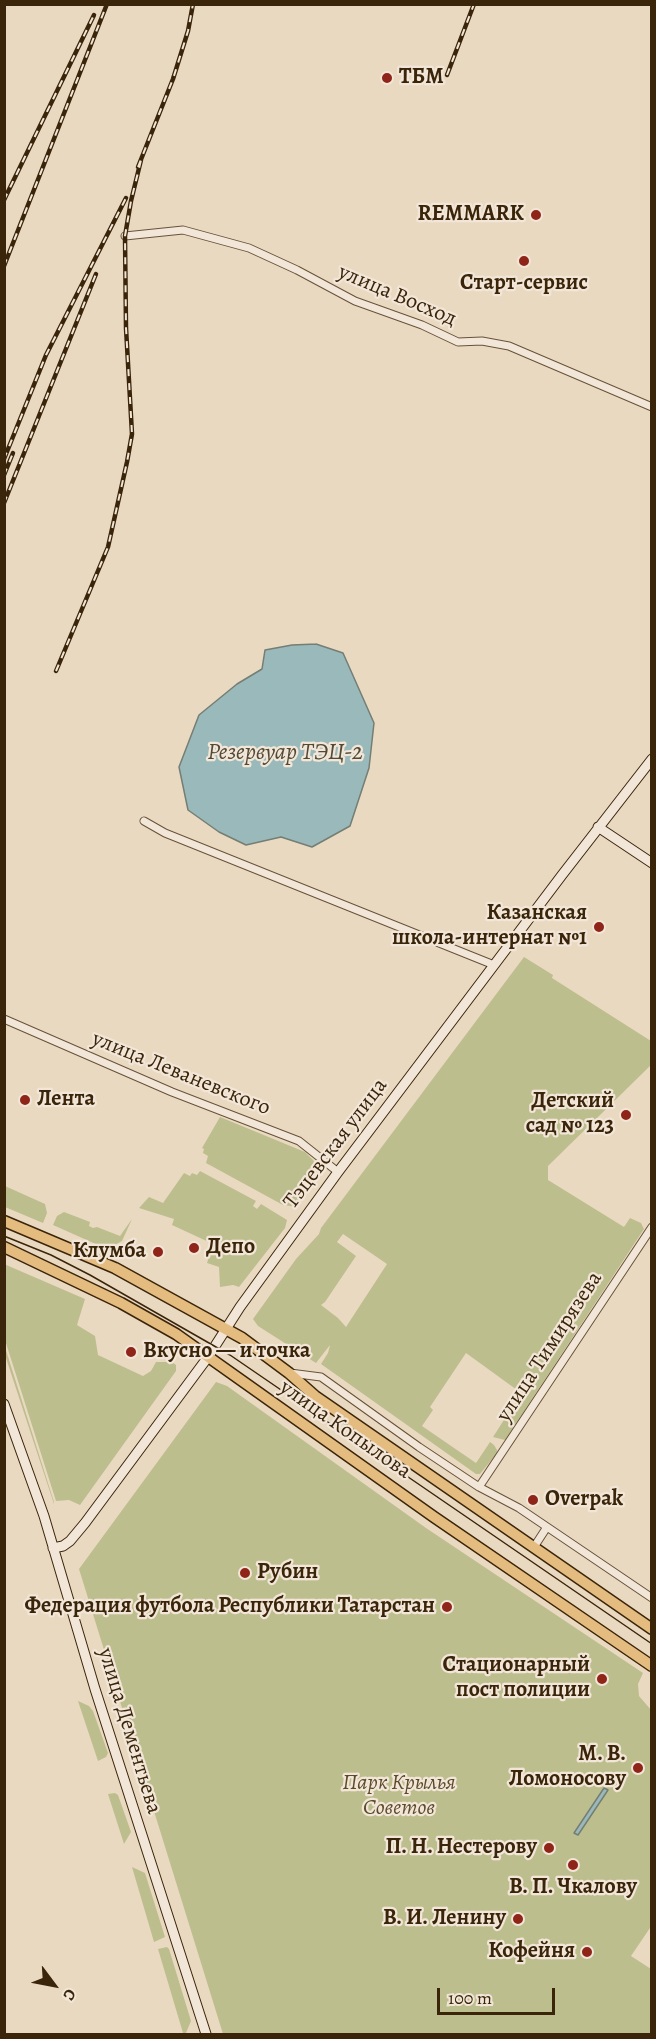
<!DOCTYPE html>
<html>
<head>
<meta charset="utf-8">
<style>
  body { margin:0 }
  #map { position:relative; width:656px; height:2039px; overflow:hidden; background:#ead9c1; font-family:Alegreya,serif }
  canvas { display:block }
  .frame { position:absolute; inset:0; border:6px solid #3b250a; pointer-events:none }
  .north { position:absolute; left:24px; top:1955px; width:60px; height:60px; -webkit-text-stroke:4px #f1e6d7; paint-order:stroke; rotate:122deg; font-size:16px; font-weight:700; line-height:24px; text-align:center; color:#3b250a }
  .north::after { content:''; display:block; margin:auto; width:21px; height:27px; background:#3b250a; clip-path:polygon(50% 0,100% 100%,50% 72%,0 100%) }
  .scale { position:absolute; left:437px; top:1988px; width:118px; height:27px; box-sizing:border-box; border:3px solid #3b250a; border-top:0; padding-left:8px; font-size:18px; line-height:21px; white-space:nowrap; color:#3b250a; -webkit-text-stroke:4px #f1e6d7; paint-order:stroke }
</style>
</head>
<body>
<div id="map">
<canvas width="656" height="2039"></canvas>
<div class="frame"></div>
<div class="north">С</div>
<div class="scale">100 m</div>
</div>
<script>
const context = document.querySelector('canvas').getContext('2d');
context.lineJoin = 'round';
function fillPath(path, color) {
  context.fillStyle = color;
  context.fill(path, 'evenodd');
}
function toPath(rows) {
  const path = new Path2D();
  for (const r of rows) {
    path.moveTo(r[0], r[1]);
    for (let i = 2; i < r.length; i += 2) path.lineTo(r[i], r[i + 1]);
  }
  return path;
}
function strokePath(path, color, width, dash) {
  context.strokeStyle = color;
  context.lineWidth = width;
  context.lineCap = dash ? 'butt' : 'round';
  context.setLineDash(dash || []);
  context.stroke(path);
}
function label(font, color, halo, rows, align = 'center') {
  context.font = font + ' Alegreya,serif';
  context.lineWidth = 4.5;
  context.setLineDash([]);
  context.textBaseline = 'middle';
  context.strokeStyle = halo;
  context.fillStyle = color;
  for (const [text, x, y, turn = 0] of rows) {
    context.save();
    context.translate(x, y);
    context.rotate((+turn || 0) * Math.PI / 180);
    context.textAlign = isNaN(turn) ? turn : align;
    if (halo) context.strokeText(text, 0, 0);
    context.fillText(text, 0, 0);
    context.restore();
  }
}
fillPath(toPath([
  [524,957,553,975,552,978,651,1041,651,1065,548,1166,548,1180,624,1227,630,1218,641,1223,644,1229,505,1440,493,1437,518,1398,514,1391,517,1390,466,1353,430,1407,433,1410,422,1426,476,1463,490,1442,494,1445,497,1450,497,1453,480,1474,476,1474,321,1364,328,1353,330,1345,316,1363,258,1326,253,1319,296,1259,319,1234,321,1228],
  [343,1234,387,1264,346,1327,338,1318,321,1305,325,1302,356,1256,337,1242],
  [220,1117,305,1152,313,1160,319,1171,295,1204,291,1206,283,1205,206,1163,208,1156,203,1153,204,1149,202,1148],
  [200,1171,256,1201,253,1206,257,1209,261,1204,287,1220,285,1228,239,1287,233,1285,220,1287,219,1267,207,1263,213,1244,172,1225,174,1219,139,1208,149,1197,163,1203,184,1173,190,1176,192,1173,197,1175],
  [5,1186,45,1204,47,1213,43,1223,5,1207],
  [64,1212,90,1222,89,1226,93,1228,97,1227,120,1236,132,1219,122,1241,107,1249,53,1225,57,1216],
  [4,1264,85,1299,77,1325,95,1336,98,1355,143,1376,151,1371,156,1362,172,1362,176,1365,176,1371,80,1505,69,1500,56,1501,5,1340],
  [4,1344,54,1502,54,1504,5,1355],
  [216,1382,227,1386,426,1528,643,1673,638,1684,639,1696,652,1711,652,1925,631,1956,651,1969,651,2034,223,2034,79,1569],
  [78,1701,89,1706,93,1711,108,1753,106,1757,98,1761],
  [115,1793,118,1795,131,1832,124,1844,108,1794],
  [132,1867,145,1873,165,1937,154,1942],
  [167,1947,169,1949,191,2021,186,2033,183,2033,158,1949]
]), '#bdbe8e');
const water = toPath([
  [316,644,343,653,374,723,369,768,350,826,312,847,281,837,246,845,219,832,188,810,179,767,199,715,237,684,262,669,265,650,292,645,316,644],
  [604,1788,608,1790,578,1835,574,1833,604,1788]
]);
fillPath(water, '#9ab9ba');
strokePath(water, '#747e74', 1.5);
const street = toPath([
  [125,236,183,230,249,248,297,270,355,301,422,325,458,342,482,341,509,346,652,407],
  [144,821,165,833,494,965],
  [4,1019,172,1092,299,1141,338,1172],
  [290,1373,321,1377,419,1447,479,1487,519,1508,652,1598],
  [479,1487,652,1227],
  [534,1547,547,1527]
]);
const secondary = toPath([
  [598,827,652,863],
  [4,1404,44,1516,95,1689,206,2034],
  [53,1548,63,1546,70,1541,85,1523,208,1357,240,1307,338,1172,562,875,652,759]
]);
const primary = toPath([
  [4,1221,115,1268,242,1338,289,1373,315,1396,652,1629],
  [4,1247,121,1303,176,1334,434,1517,652,1666]
]);
strokePath(street, '#675238', 9);
strokePath(secondary, '#3b250a', 11);
strokePath(primary, '#3b250a', 13);
strokePath(street, '#f1e6d7', 7);
strokePath(secondary, '#f1e6d7', 9);
strokePath(primary, '#e5bc80', 10);
strokePath(toPath([
  [4,1236,51,1255,90,1275,230,1355,652,1644]
]), '#3b250a', 1.5);
const rail = toPath([
  [447,75,474,4],
  [138,167,173,79,188,31,193,4],
  [4,200,94,15],
  [4,266,107,4],
  [4,459,46,355,126,198],
  [4,475,13,453],
  [4,503,96,274],
  [56,671,108,547,127,462,132,434,126,328,125,236,131,201,141,160]
]);
strokePath(rail, '#3b250a', 4.5);
strokePath(rail, '#f1e6d7', 2, [7]);
for (const [x, y, r, color] of [
  [387,78,6,"#8f2418"],
  [536,215,6,"#8f2418"],
  [524,261,6,"#8f2418"],
  [599,927,6,"#8f2418"],
  [25,1100,6,"#8f2418"],
  [626,1115,6,"#8f2418"],
  [194,1248,6,"#8f2418"],
  [158,1252,6,"#8f2418"],
  [131,1352,6,"#8f2418"],
  [533,1500,6,"#8f2418"],
  [245,1573,6,"#8f2418"],
  [447,1607,6,"#8f2418"],
  [602,1679,6,"#8f2418"],
  [638,1768,6,"#8f2418"],
  [549,1848,6,"#8f2418"],
  [573,1865,6,"#8f2418"],
  [518,1919,6,"#8f2418"],
  [587,1952,6,"#8f2418"]
]) {
  const dot = new Path2D();
  dot.arc(x, y, r, 0, 2 * Math.PI);
  context.fillStyle = color;
  context.fill(dot);
  strokePath(dot, '#f1e6d7', 2);
}
label('bold 22px', '#3b250a', '#f1e6d7', [
  ["ТБМ",399,78,"left"],
  ["REMMARK",524,215],
  ["Старт-сервис",524,284,"center"],
  ["Казанская",587,914],
  ["школа-интернат №1",587,939],
  ["Лента",37,1100,"left"],
  ["Детский",614,1102],
  ["сад № 123",614,1127],
  ["Депо",206,1248,"left"],
  ["Клумба",146,1252],
  ["Вкусно — и точка",143,1352,"left"],
  ["Overpak",545,1500,"left"],
  ["Рубин",257,1573,"left"],
  ["Федерация футбола Республики Татарстан",435,1607],
  ["Стационарный",590,1666],
  ["пост полиции",590,1691],
  ["М. В.",626,1755],
  ["Ломоносову",626,1780],
  ["П. Н. Нестерову",537,1848],
  ["В. П. Чкалову",573,1888,"center"],
  ["В. И. Ленину",506,1919],
  ["Кофейня",575,1952]
], 'right');
label('22px', '#3b250a', '#f1e6d7', [
  ["улица Восход",397,296,23],
  ["улица Леваневского",181,1074,22],
  ["Тэцевская улица",336,1144,-53],
  ["улица Тимирязева",550,1347,-57],
  ["улица Копылова",345,1430,35],
  ["улица Дементьева",129,1731,73]
]);
label('italic 22px', '#5c4b2b', '#f1e6d7', [
  ["Парк Крылья",399,1784],
  ["Советов",399,1809]
]);
label('italic 24px', '#534a36', '#f1e6d7', [
  ["Резервуар ТЭЦ-2",285,753]
]);
</script>
</body>
</html>
